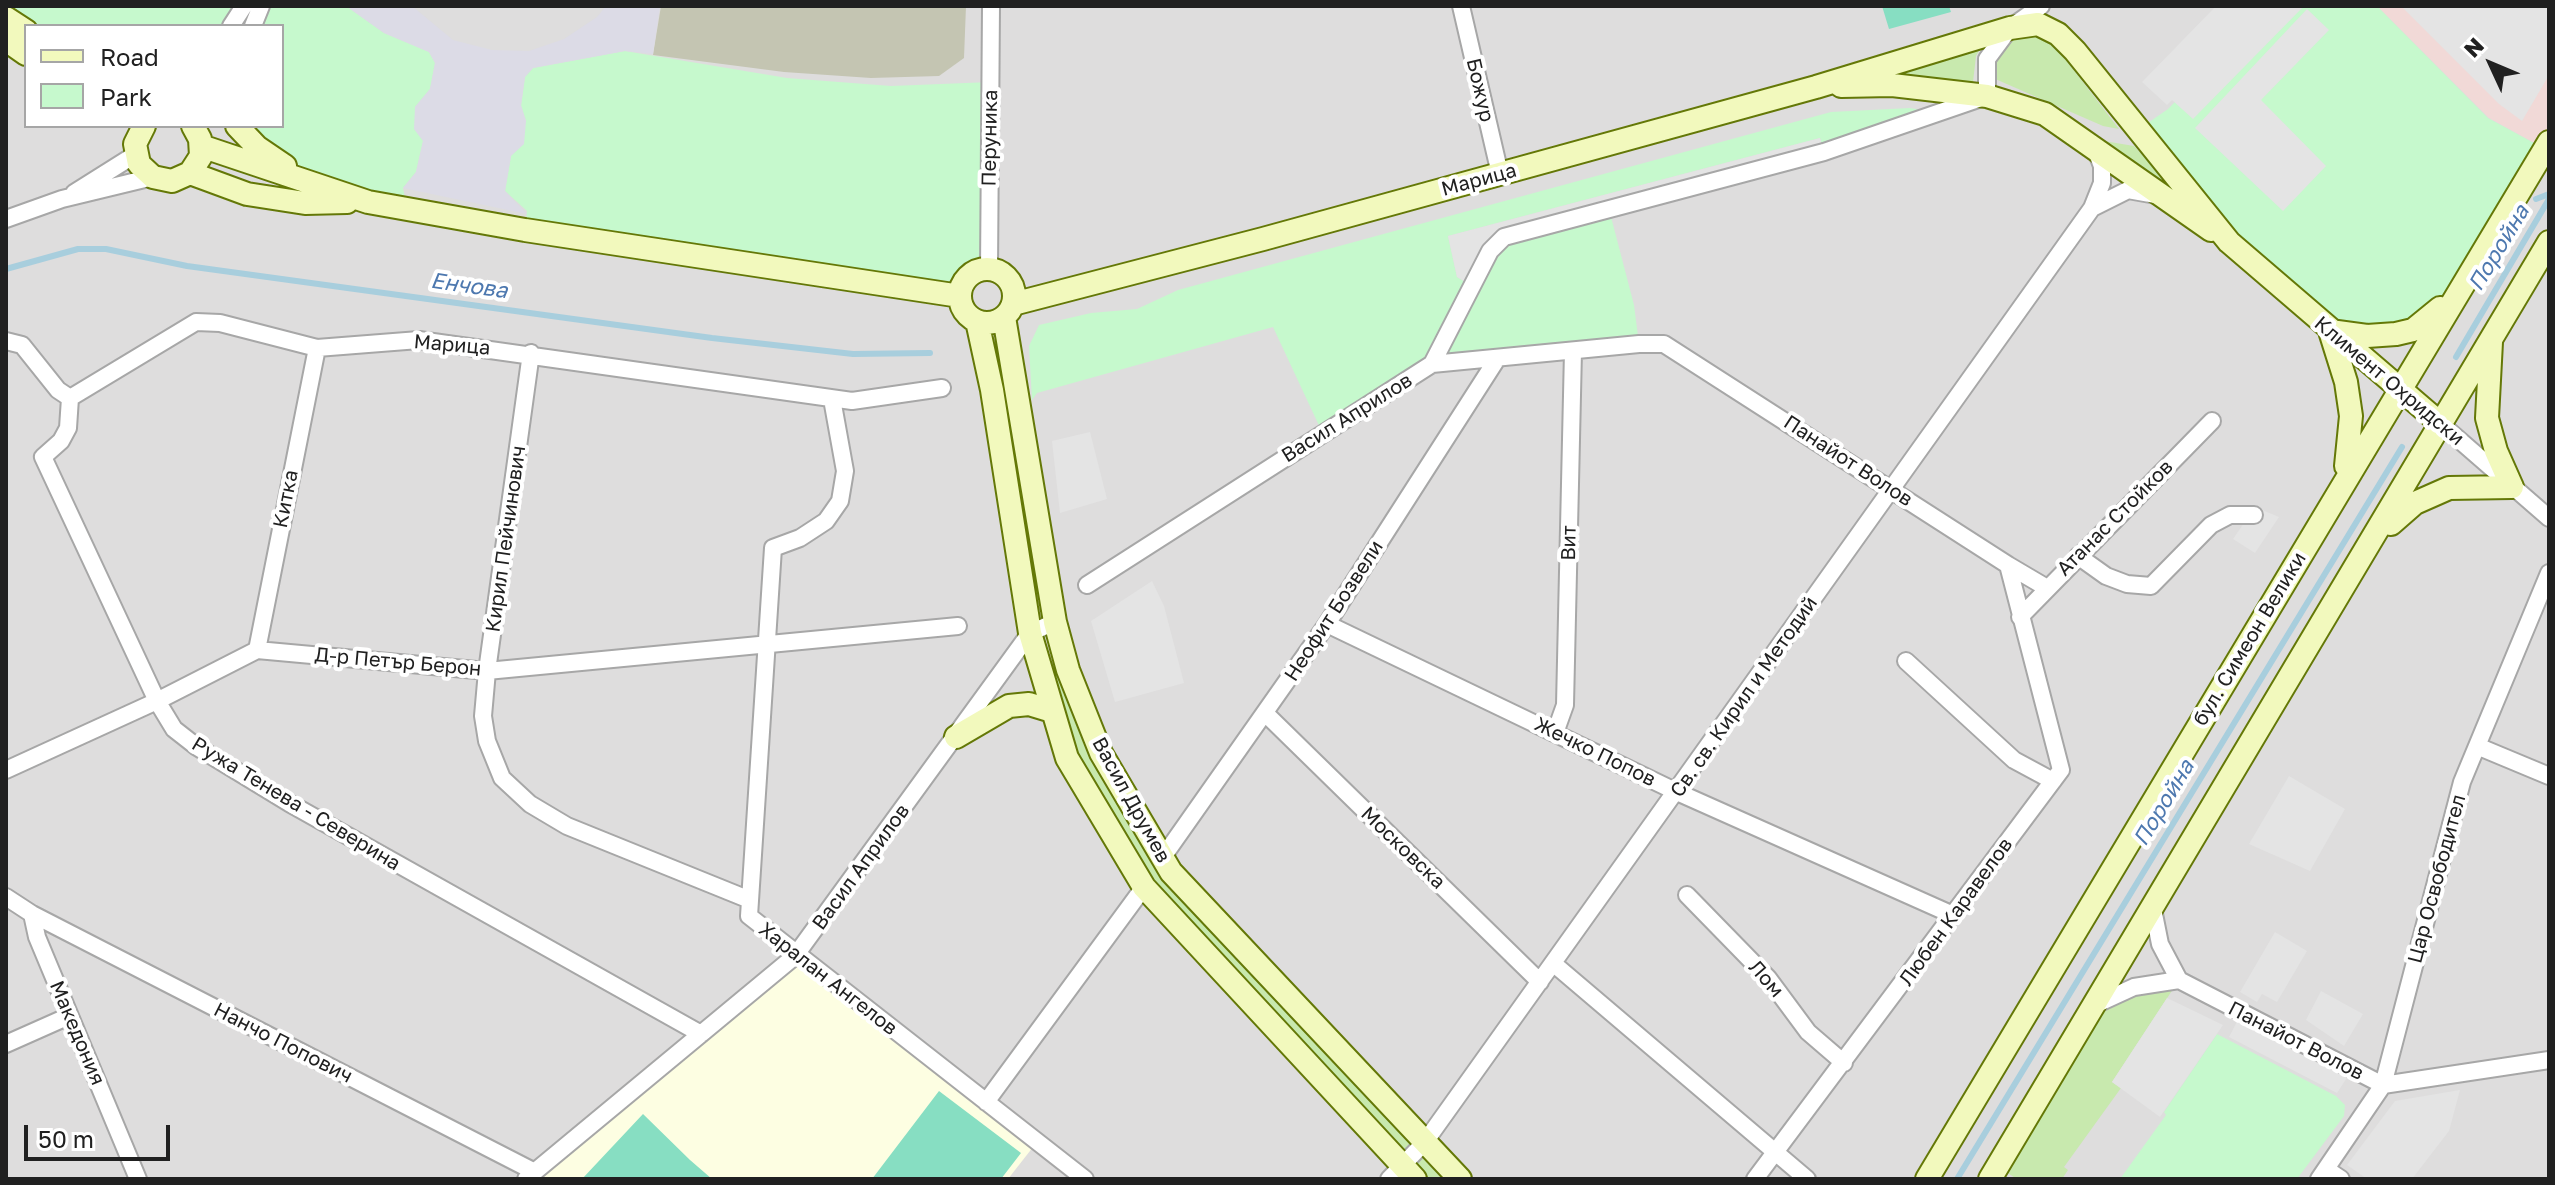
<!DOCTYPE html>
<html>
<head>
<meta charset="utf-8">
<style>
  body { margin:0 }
  #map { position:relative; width:2555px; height:1185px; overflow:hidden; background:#f1eee7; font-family:"Golos Text",sans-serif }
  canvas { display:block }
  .frame { position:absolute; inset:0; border:8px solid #202020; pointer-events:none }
  .legend { position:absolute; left:24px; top:24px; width:260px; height:104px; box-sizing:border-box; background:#fff; border:2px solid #a6a6a6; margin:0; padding:10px 14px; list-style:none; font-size:24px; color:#202020 }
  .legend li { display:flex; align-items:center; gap:16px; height:40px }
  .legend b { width:40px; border:2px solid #a6a6a6 }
  .north { position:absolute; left:2451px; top:24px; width:80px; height:80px; -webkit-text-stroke:6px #fff; paint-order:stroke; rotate:314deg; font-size:22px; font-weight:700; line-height:32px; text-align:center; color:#202020 }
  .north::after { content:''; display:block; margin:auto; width:28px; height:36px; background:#202020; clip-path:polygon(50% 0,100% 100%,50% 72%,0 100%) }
  .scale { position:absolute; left:24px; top:1125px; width:146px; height:36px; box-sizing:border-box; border:4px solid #202020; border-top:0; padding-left:10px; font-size:24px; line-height:28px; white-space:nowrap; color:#202020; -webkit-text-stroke:6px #fff; paint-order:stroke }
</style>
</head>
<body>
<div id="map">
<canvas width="2555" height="1185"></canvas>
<div class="frame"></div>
<ul class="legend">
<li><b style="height:10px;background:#f2f9bd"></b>Road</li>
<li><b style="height:22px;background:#c6f9cd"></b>Park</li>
</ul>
<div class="north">N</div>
<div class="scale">50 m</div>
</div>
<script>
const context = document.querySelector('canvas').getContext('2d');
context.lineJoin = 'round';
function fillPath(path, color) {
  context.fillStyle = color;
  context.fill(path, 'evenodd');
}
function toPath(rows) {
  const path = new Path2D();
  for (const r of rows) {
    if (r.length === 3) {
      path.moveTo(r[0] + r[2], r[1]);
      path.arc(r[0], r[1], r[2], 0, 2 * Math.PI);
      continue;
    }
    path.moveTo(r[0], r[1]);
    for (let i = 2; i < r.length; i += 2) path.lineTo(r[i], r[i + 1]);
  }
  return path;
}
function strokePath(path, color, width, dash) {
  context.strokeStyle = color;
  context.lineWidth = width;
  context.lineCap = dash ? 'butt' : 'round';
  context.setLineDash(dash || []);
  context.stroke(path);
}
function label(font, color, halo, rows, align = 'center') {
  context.font = font + ' "Golos Text",sans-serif';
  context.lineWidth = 8;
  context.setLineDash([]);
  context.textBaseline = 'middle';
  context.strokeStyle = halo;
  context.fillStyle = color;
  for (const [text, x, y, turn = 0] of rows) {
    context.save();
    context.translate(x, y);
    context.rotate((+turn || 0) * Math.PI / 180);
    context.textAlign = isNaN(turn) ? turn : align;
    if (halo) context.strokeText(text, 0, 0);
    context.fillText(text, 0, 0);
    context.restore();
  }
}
fillPath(toPath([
  [6,6,2549,6,2549,1179,6,1179],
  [26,26,282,26,282,126,26,126]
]), '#dedddd');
fillPath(toPath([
  [2377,6,2549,6,2549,142,2545,149,2489,118]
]), '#f1d9d7');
fillPath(toPath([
  [795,956,1037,1142,1008,1179,523,1179]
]), '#fdfee2');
fillPath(toPath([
  [661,6,966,6,964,58,939,76,871,78,784,72,653,55]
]), '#c4c5b2');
fillPath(toPath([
  [2044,34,2059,51,2119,129,2103,126,1993,78,1991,67,2010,37],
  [1986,39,1976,56,1973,82,1890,76],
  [2098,140,2134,146,2197,215],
  [1056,671,1171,872,1460,1179,1415,1179,1144,887,1067,758,1052,672],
  [2179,980,2112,1082,2121,1088,2064,1167,2068,1170,2062,1179,2017,1179,1998,1167,2097,1004]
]), '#c8e9ae');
fillPath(toPath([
  [6,6,244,6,231,26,26,26,6,18],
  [261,6,346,6,384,33,429,52,435,63,430,89,415,107,423,141,416,172,403,188,407,208,313,184,237,126,282,126,282,26,253,26],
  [2269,6,2377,6,2488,118,2545,149,2458,290,2425,322,2330,331,2136,131,2168,109],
  [625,51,787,78,891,86,991,82,989,269,969,277,960,296,525,230,527,211,505,191,511,156,526,121,521,106,525,77,533,68],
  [1910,108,1922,110,1824,152,1820,138,1448,236,1457,277,1472,286,1504,237,1609,209,1634,305,1639,344,1432,364,1322,432,1273,327,1037,393,1032,400,1029,346,1039,325,1091,313,1137,309,1178,290,1831,112],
  [2217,1034,2336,1096,2345,1105,2344,1116,2297,1179,2120,1179,2166,1115,2164,1112]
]), '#c6f9cd');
fillPath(toPath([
  [1882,6,1949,6,1951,12,1889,29],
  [939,1091,1021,1153,1001,1179,872,1179],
  [643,1114,690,1160,712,1179,582,1179]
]), '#87dec2');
fillPath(toPath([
  [2216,6,2304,6,2193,119,2172,100,2167,105,2142,82],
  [2401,6,2549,6,2549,75,2522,121,2499,104],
  [2307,9,2329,30,2261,100,2326,166,2283,211,2195,128],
  [1820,138,1824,152,1504,237,1472,286,1457,277,1448,236],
  [1090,432,1107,499,1060,513,1052,441],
  [2255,507,2279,517,2255,553,2233,539],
  [1152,581,1164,606,1184,683,1115,702,1091,621],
  [2289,776,2345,809,2310,871,2249,844],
  [2275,932,2307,951,2277,1002,2262,994,2257,1002,2240,992],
  [2321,991,2363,1014,2344,1046,2306,1020],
  [2167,998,2223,1025,2160,1117,2112,1082],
  [2241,1014,2352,1070,2337,1093,2229,1037],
  [2460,1090,2449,1131,2412,1179,2367,1179,2347,1165,2395,1101]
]), '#e4e4e4');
fillPath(toPath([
  [346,6,412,6,453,40,492,50,529,51,564,39,597,17,606,6,660,6,653,54,625,51,533,68,525,77,521,105,526,121,524,144,511,156,505,191,527,214,403,188,416,172,423,141,414,129,415,107,430,89,435,63,429,52,384,33]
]), '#dcdbe6');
strokePath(toPath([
  [2536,199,2549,194],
  [6,269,78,249,106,249,187,266,712,338,853,354,930,353],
  [2456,357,2549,199],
  [1957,1179,2402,447]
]), '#a8cedd', 6);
const street = toPath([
  [1461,6,1500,174],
  [231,26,244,6],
  [253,26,261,6],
  [74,193,136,154],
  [2092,208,2128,190,2156,195],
  [6,219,62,199,153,177],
  [989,269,991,6],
  [6,341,22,345,58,390,70,398,196,322,220,323,317,348,419,340,852,401,942,388],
  [531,353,487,671,483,716,487,741,502,778,530,804,567,826,750,900],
  [1432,364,1490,251,1504,237,1824,152,1987,96,1987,59,2010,28,2041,6],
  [70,398,68,428,61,441,43,457,157,701,174,729,197,747,289,803,701,1034],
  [832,399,845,471,840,501,826,521,800,538,773,548,749,916,1085,1179],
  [2441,424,2549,518],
  [2078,556,2106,576,2127,584,2151,586,2211,525,2230,515,2254,515],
  [2008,565,2047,588],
  [1087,585,1432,364,1639,344,1664,344,2008,565,2061,770,1755,1179],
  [2020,617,2212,421],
  [1327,624,1677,792,1953,915],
  [257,650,317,348],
  [1906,661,2014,760,2053,781],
  [1266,714,1540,982],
  [1555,733,1565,705,1573,351],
  [2477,746,2549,776],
  [6,770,157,701,257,650,487,671,958,626],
  [1163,857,1327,624,1497,359],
  [1687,895,1768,978,1808,1032,1844,1063],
  [6,897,32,914,37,937,138,1179],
  [2153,909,2160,944,2179,980],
  [32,914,535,1172],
  [1554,964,1807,1179],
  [2097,1004,2134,987,2179,980,2383,1085,2549,1060],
  [6,1044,69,1016],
  [986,1102,1144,887],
  [2326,1169,2341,1179],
  [526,1179,795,956,1030,633,1055,622],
  [1389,1179,1425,1142,2092,208,2102,183,2102,166,2095,148],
  [2319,1179,2383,1085,2462,782,2549,573]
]);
const secondary = toPath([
  [6,18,26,31],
  [6,40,26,54],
  [1841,86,1892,85,1987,96,2045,114,2211,230],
  [144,126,135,144,139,164,153,177,172,181,190,173,201,156,200,139,193,126],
  [237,126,257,147,285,166],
  [201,146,368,202,525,230,960,296],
  [190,173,247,194,305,203,347,202],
  [987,296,27],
  [1013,304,1263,239,1816,87,2010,28,2038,24,2058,34,2075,51,2229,242,2441,424],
  [1004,317,1055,622,1068,670,1101,753,1171,872,1460,1179],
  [977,321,992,390,1030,633,1067,758,1144,887,1415,1179],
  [2346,466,2351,416,2346,382,2330,331,2367,336,2396,334,2413,330,2440,308],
  [2391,524,2415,503,2449,488,2512,487,2496,451,2487,418,2491,342],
  [956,737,1009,706,1029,704,1052,711],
  [1927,1179,2549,142],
  [1990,1179,2549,242]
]);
strokePath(street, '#a7a7a7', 20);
strokePath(secondary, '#647807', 26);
strokePath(street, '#fff', 16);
strokePath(secondary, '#f2f9bd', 22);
label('20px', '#202020', '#fff', [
  ["Божур",1480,90,77],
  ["Перуника",990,138,-89],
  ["Марица",1479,180,-15],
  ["Марица",452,345,5],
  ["Климент Охридски",2389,381,40],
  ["Васил Априлов",1347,418,-32],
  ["Панайот Волов",1848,461,33],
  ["Китка",286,499,-79],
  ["Атанас Стойков",2115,518,-45],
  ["Кирил Пейчинович",506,539,-82],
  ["Вит",1569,543,-89],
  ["Неофит Бозвели",1334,611,-57],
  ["бул. Симеон Велики",2250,639,-59],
  ["Д-р Петър Берон",398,662,5],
  ["Св. св. Кирил и Методий",1744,697,-55],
  ["Жечко Попов",1595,752,26],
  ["Васил Друмев",1131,800,61],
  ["Ружа Тенева - Северина",296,804,31],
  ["Московска",1403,848,44],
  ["Васил Априлов",861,867,-54],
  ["Цар Освободител",2437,879,-75],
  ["Любен Каравелов",1956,912,-54],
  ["Харалан Ангелов",828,979,38],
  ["Лом",1766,979,49],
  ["Македония",77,1033,67],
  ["Панайот Волов",2296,1041,27],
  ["Нанчо Попович",283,1043,27]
]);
label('italic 22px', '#4d78af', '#fff', [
  ["Поройна",2499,248,-59],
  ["Енчова",469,286,8],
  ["Поройна",2164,803,-59]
]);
</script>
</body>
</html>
